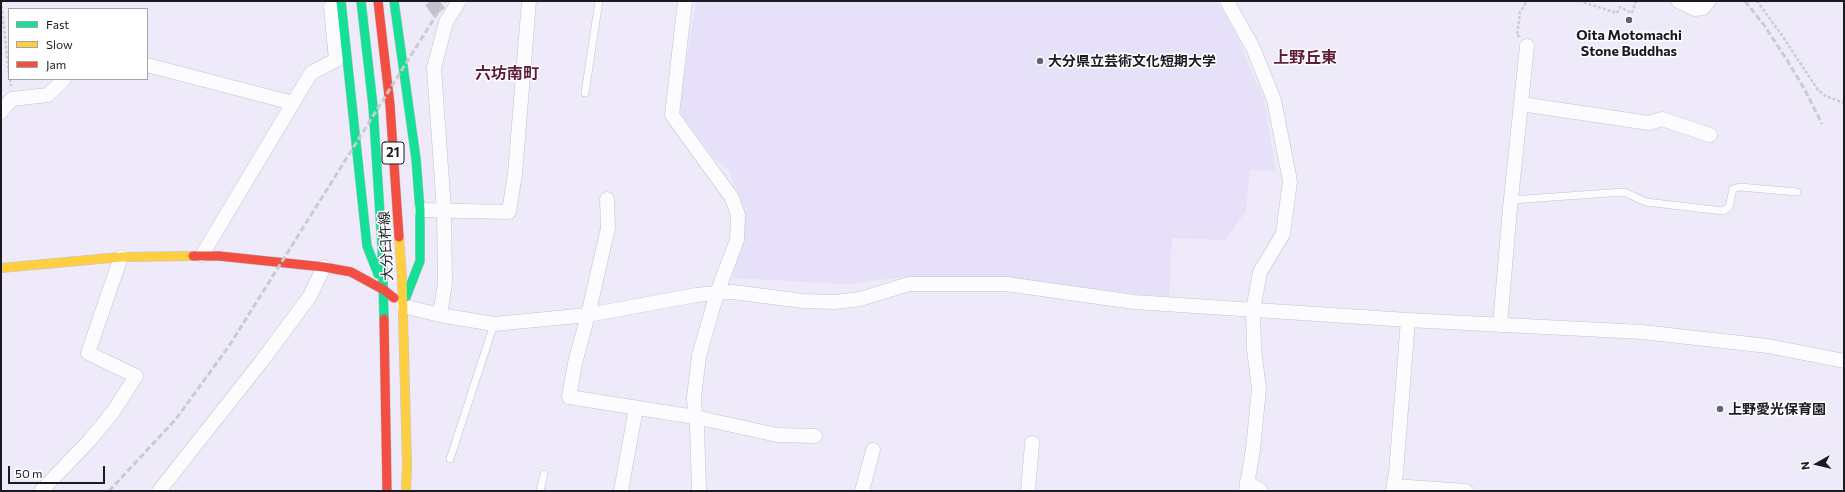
<!DOCTYPE html>
<html>
<head>
<meta charset="utf-8">
<style>
  body { margin:0 }
  #map { position:relative; width:1845px; height:492px; overflow:hidden; background:#eeeaf9; font-family:Commissioner,sans-serif }
  canvas { display:block }
  .frame { position:absolute; inset:0; border:2px solid #1b1922; pointer-events:none }
  .legend { position:absolute; left:8px; top:8px; width:140px; height:72px; box-sizing:border-box; background:#fff; border:1px solid #a4a3a7; margin:0; padding:5px 7px; list-style:none; font-size:12px; color:#1b1922 }
  .legend li { display:flex; align-items:center; gap:8px; height:20px }
  .legend b { width:20px; border:1px solid #a4a3a7 }
  .north { position:absolute; left:1797px; top:444px; width:40px; height:40px; -webkit-text-stroke:3px #fff; paint-order:stroke; rotate:262deg; font-size:11px; font-weight:700; line-height:16px; text-align:center; color:#1b1922 }
  .north::after { content:''; display:block; margin:auto; width:14px; height:18px; background:#1b1922; clip-path:polygon(50% 0,100% 100%,50% 72%,0 100%) }
  .scale { position:absolute; left:8px; top:466px; width:97px; height:18px; box-sizing:border-box; border:2px solid #1b1922; border-top:0; padding-left:5px; font-size:12px; line-height:14px; white-space:nowrap; color:#1b1922; -webkit-text-stroke:3px #fff; paint-order:stroke }
</style>
</head>
<body>
<div id="map">
<canvas width="1845" height="492"></canvas>
<div class="frame"></div>
<ul class="legend">
<li><b style="height:5px;background:#16e098"></b>Fast</li>
<li><b style="height:5px;background:#ffcf43"></b>Slow</li>
<li><b style="height:5px;background:#f24e42"></b>Jam</li>
</ul>
<div class="north">N</div>
<div class="scale">50 m</div>
</div>
<script>
const context = document.querySelector('canvas').getContext('2d');
context.lineJoin = 'round';
function fillPath(path, color) {
  context.fillStyle = color;
  context.fill(path, 'evenodd');
}
function toPath(rows) {
  const path = new Path2D();
  for (const r of rows) {
    path.moveTo(r[0], r[1]);
    for (let i = 2; i < r.length; i += 2) path.lineTo(r[i], r[i + 1]);
  }
  return path;
}
function strokePath(path, color, width, dash) {
  context.strokeStyle = color;
  context.lineWidth = width;
  context.lineCap = dash ? 'butt' : 'round';
  context.setLineDash(dash || []);
  context.stroke(path);
}
function label(font, color, halo, rows, align = 'center') {
  context.font = font + ' Commissioner,"Noto Sans JP",sans-serif';
  context.lineWidth = 3;
  context.setLineDash([]);
  context.textBaseline = 'middle';
  context.strokeStyle = halo;
  context.fillStyle = color;
  for (const [text, x, y, turn = 0] of rows) {
    context.save();
    context.translate(x, y);
    context.rotate((+turn || 0) * Math.PI / 180);
    context.textAlign = isNaN(turn) ? turn : align;
    if (halo) context.strokeText(text, 0, 0);
    context.fillText(text, 0, 0);
    context.restore();
  }
}
fillPath(toPath([
  [696,1,1216,1,1232,25,1264,100,1276,171,1250,170,1246,211,1226,240,1172,238,1169,297,981,278,903,277,847,284,733,278,745,210,728,169,714,158,678,109]
]), '#e6e0f9');
strokePath(toPath([
  [431,1,446,22]
]), '#c4c0ce', 14, [14, 7]);
const lane = toPath([
  [585,93,599,1],
  [1511,200,1624,192,1646,202,1723,211,1729,207,1733,189,1740,187,1797,192],
  [450,459,494,324],
  [540,491,544,474]
]);
const street = toPath([
  [685,1,672,115,732,198,738,215,737,240,717,293,699,356,694,397,695,417,697,427,699,491],
  [1227,1,1253,48,1274,100,1290,181,1283,234,1260,272,1253,310,1254,349,1259,389,1253,449,1246,491],
  [1678,1,1695,9,1703,8,1709,1],
  [147,65,293,103],
  [1521,104,1649,123,1662,119,1710,135],
  [1,112,12,99,48,95,64,79],
  [607,199,608,228,588,315,575,363,569,397,695,417,777,435,815,436],
  [420,210,509,212,515,174,529,1],
  [202,255,311,73,336,60,331,7],
  [403,306,440,315,494,324,588,315,696,295,717,293,733,292,803,301,835,302,860,299,909,284,1006,284,1134,302,1408,320,1642,332,1768,346,1844,361],
  [440,315,445,283,444,210,434,68,446,22,459,1],
  [1500,325,1510,208,1527,46],
  [1247,482,1261,491],
  [1394,486,1466,491],
  [41,491,89,441,113,412,136,376,88,353,121,257],
  [159,491,261,362,310,296,324,267],
  [621,491,636,408],
  [862,491,873,450],
  [1028,491,1032,443],
  [1393,491,1396,473,1408,320]
]);
const fast = toPath([
  [341,1,367,246,378,274],
  [361,1,373,106,382,245,384,319],
  [394,1,416,159,420,210,420,261,406,297]
]);
const slow = toPath([
  [399,237,402,278,407,464,406,491],
  [1,268,121,257,193,256]
]);
const jam = toPath([
  [378,1,390,105,399,237],
  [193,256,219,256,324,267,351,272,384,290,394,298],
  [384,319,387,491]
]);
strokePath(lane, '#c5c2ce', 8);
strokePath(street, '#c5c2ce', 15);
strokePath(fast, '#c5c2ce', 10);
strokePath(slow, '#c5c2ce', 10);
strokePath(jam, '#c5c2ce', 10);
strokePath(toPath([
  [1,1,9,73],
  [1579,1,1617,13,1620,7,1632,13,1636,1],
  [1757,1,1781,34,1818,90,1826,96,1844,103],
  [1520,36,1517,36,1520,12,1527,1],
  [10,79,11,86]
]), '#cdccd2', 2.5, [3, 2]);
strokePath(lane, '#fcfcfe', 7);
strokePath(street, '#fcfcfe', 14);
strokePath(fast, '#16e098', 9);
strokePath(slow, '#ffcf43', 9);
strokePath(jam, '#f24e42', 9);
strokePath(toPath([
  [1745,1,1764,25,1787,60,1805,90,1822,124],
  [109,491,176,419,229,346,445,1]
]), '#cbcbce', 3, [6, 3]);
for (const [x, y, r, color] of [
  [1629,20,4,"#65626d"],
  [1040,61,4,"#65626d"],
  [1720,409,4,"#65626d"]
]) {
  const dot = new Path2D();
  dot.arc(x, y, r, 0, 2 * Math.PI);
  context.fillStyle = color;
  context.fill(dot);
  strokePath(dot, '#fff', 1.5);
}
for (const [x, y, w] of [
  [393,153,22]
]) {
  const box = new Path2D();
  box.roundRect(x - w / 2, y - 11, w, 22, 3);
  context.fillStyle = '#fff';
  context.fill(box);
  strokePath(box, '#1b1922', 1);
}
label('bold 13px', '#1b1922', null, [
  ["21",393,153]
]);
label('bold 14px', '#1b1922', '#fff', [
  ["Oita Motomachi",1629,35,"center"],
  ["Stone Buddhas",1629,51,"center"],
  ["大分県立芸術文化短期大学",1048,61],
  ["上野愛光保育園",1728,409]
], 'left');
label('14px', '#1b1922', '#fff', [
  ["大分臼杵線",386,246,-93]
]);
label('bold 16px', '#5f1d38', '#fff', [
  ["上野丘東",1305,58],
  ["六坊南町",507,74]
]);
</script>
</body>
</html>
